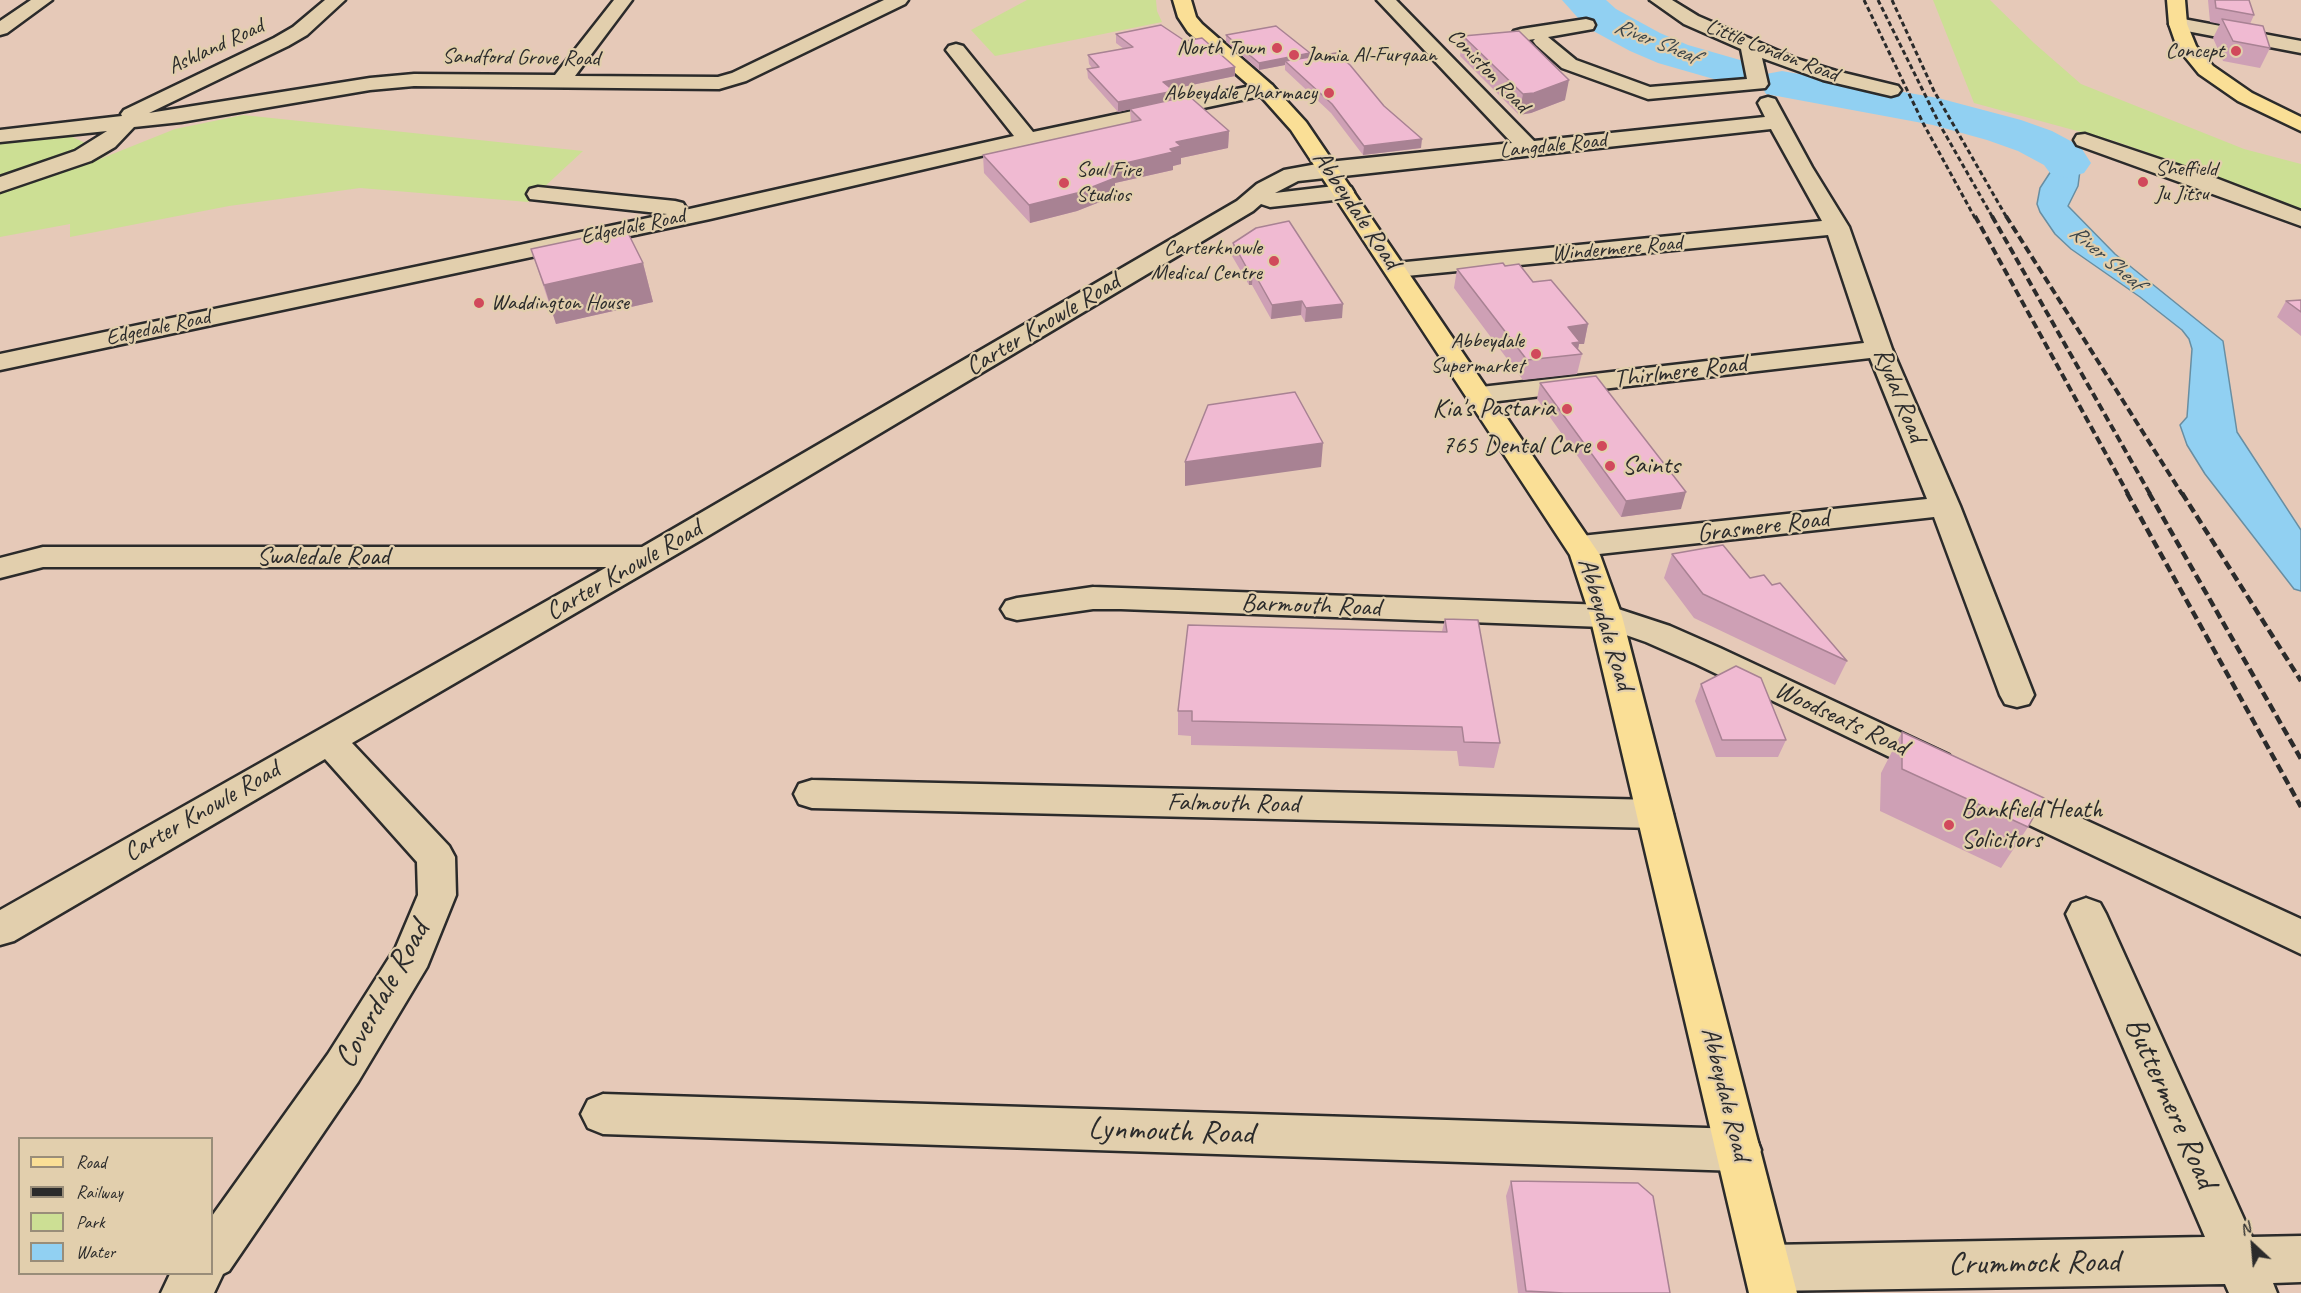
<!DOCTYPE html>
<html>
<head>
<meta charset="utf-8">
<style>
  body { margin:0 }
  #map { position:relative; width:2301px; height:1293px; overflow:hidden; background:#e6c9b8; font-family:Caveat,sans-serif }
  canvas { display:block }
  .legend { position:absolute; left:18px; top:1137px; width:195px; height:138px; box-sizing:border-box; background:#e2cfad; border:2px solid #998d79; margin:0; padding:8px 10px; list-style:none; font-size:18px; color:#2b2b2b }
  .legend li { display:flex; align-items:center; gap:12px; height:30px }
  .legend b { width:30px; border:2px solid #998d79 }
  .north { position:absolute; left:2223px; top:1215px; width:60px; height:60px; -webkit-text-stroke:4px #e2cfad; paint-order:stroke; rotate:334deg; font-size:16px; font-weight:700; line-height:24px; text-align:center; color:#2b2b2b }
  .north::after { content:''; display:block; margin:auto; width:21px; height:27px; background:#2b2b2b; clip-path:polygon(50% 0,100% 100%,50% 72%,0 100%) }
</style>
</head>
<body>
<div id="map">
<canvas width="2301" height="1293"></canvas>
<ul class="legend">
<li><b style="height:8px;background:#fadf96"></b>Road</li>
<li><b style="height:8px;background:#2b2b2b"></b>Railway</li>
<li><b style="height:16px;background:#ccdf94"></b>Park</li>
<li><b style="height:16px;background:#91d0f2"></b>Water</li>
</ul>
<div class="north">N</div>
</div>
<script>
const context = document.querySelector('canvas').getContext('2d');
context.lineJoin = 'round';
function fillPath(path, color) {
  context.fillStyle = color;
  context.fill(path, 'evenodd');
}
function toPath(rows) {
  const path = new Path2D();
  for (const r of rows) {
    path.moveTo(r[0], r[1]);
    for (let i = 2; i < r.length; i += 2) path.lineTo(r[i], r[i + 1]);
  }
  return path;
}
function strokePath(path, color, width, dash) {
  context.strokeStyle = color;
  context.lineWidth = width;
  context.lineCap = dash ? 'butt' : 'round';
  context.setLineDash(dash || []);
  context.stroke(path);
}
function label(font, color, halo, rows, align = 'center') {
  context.font = font + ' Caveat,sans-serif';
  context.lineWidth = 4.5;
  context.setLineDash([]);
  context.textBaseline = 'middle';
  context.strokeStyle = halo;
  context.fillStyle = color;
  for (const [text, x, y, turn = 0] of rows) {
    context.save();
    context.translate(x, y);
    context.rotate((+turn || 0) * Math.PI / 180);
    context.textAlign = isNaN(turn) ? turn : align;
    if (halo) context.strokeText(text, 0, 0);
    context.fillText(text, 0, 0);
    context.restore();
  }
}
fillPath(toPath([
  [1027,0,1156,0,1157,11,1162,22,995,56,971,30],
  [1933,0,1990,0,2034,43,2081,84,2244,149,2301,164,2301,210,2213,175,2114,141,1974,103],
  [243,115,583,151,528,202,360,188,229,206,70,237,70,224,0,237,0,141,68,135,109,154,95,161,175,129]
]), '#ccdf94');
const water = toPath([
  [1971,115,2018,127,2052,141,2078,156,2081,163,2078,186,2068,206,2115,254,2223,341,2237,432,2301,530,2301,591,2294,589,2205,474,2187,445,2180,425,2187,417,2192,349,2189,339,2182,330,2140,297,2071,249,2055,234,2040,212,2037,204,2040,188,2053,168,2051,161,2023,145,1981,133,1971,115]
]);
fillPath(water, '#91d0f2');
strokePath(water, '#688ea2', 1.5);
fillPath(toPath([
  [1562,0,1606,0,1616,9,1660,33,1688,45,1754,64,1760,73,1754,82,1738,86,1658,63,1630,51,1586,27,1562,0],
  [1782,71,1938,98,2021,120,2052,131,2080,146,2091,163,2084,173,2067,178,2050,173,2044,165,2018,151,1987,140,1933,125,1766,94,1760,84,1766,74,1782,71]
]), '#91d0f2');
const minor = toPath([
  [31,0,52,0,7,33,0,35,0,21,31,0],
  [325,0,345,0,307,35,288,46,149,113,370,78,414,74,555,75,614,0,632,0,575,76,718,77,732,73,884,0,908,0,905,4,746,81,719,89,414,86,370,90,181,122,134,127,115,147,91,161,0,192,0,177,75,151,107,131,0,142,0,130,122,116,121,114,124,110,274,38,293,27,325,0],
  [1377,0,1396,0,1534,141,1765,117,1758,103,1761,99,1768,97,1775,99,1812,167,1849,227,1892,349,1960,506,2034,695,2029,704,2017,707,2005,704,2000,695,1934,517,1581,556,1570,553,1566,546,1570,539,1581,536,1927,499,1870,358,1481,403,1471,401,1467,395,1471,389,1481,387,1864,343,1828,235,1396,277,1387,275,1384,270,1387,265,1396,263,1822,221,1771,129,1298,181,1275,193,1343,185,1351,187,1354,192,1351,197,1343,199,1270,207,1261,204,1253,211,701,540,352,743,449,846,455,857,456,895,427,967,358,1082,229,1271,223,1274,214,1293,161,1293,170,1274,212,1274,212,1216,328,1054,396,947,418,895,417,862,325,759,14,941,0,945,0,910,607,567,43,567,0,578,0,558,43,547,642,547,1237,201,1257,184,1284,170,1328,162,1512,143,1377,0],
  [1650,0,1672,0,1698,16,1797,59,1836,71,1898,86,1901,90,1898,94,1891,96,1823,80,1762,58,1768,84,1765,88,1648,99,1562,68,1536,45,1533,41,1535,39,1521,41,1514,39,1511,35,1514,31,1521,29,1586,19,1593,21,1595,25,1593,29,1548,37,1576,60,1650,87,1747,79,1741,49,1684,24,1650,0],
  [2178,18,2301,41,2301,53,2171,28,2169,24,2171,20,2178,18],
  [956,44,963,46,1033,132,1265,83,1272,85,1275,89,1272,93,1265,95,1028,145,710,219,0,370,0,354,667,214,530,199,527,194,530,189,538,187,675,201,683,203,686,208,685,210,1014,136,946,50,949,46,956,44],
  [2085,134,2213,177,2301,211,2301,226,2077,145,2074,140,2077,135,2085,134],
  [1093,587,1606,605,1670,626,1720,648,1949,755,1954,764,1949,773,1936,777,1923,773,1696,664,1646,642,1603,627,1121,609,1093,609,1017,620,1006,617,1001,609,1006,601,1017,598,1093,587],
  [1996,779,2301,919,2301,954,1983,803,1978,793,1983,783,1996,779],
  [812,780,1655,800,1668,804,1673,814,1668,824,1655,828,812,808,799,804,794,794,799,784,812,780],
  [2086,898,2100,903,2106,914,2252,1237,2301,1236,2301,1282,2273,1283,2277,1293,2229,1293,2225,1284,1768,1291,1751,1285,1744,1268,1751,1251,1768,1245,2205,1237,2066,914,2072,903,2086,898],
  [603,1094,1739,1129,1755,1135,1761,1150,1755,1165,1739,1171,603,1134,588,1128,581,1114,588,1100,603,1094]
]);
const major = toPath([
  [1173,0,1191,0,1196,17,1202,24,1272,85,1306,122,1600,555,1622,616,1797,1293,1749,1293,1590,616,1570,555,1291,130,1258,93,1188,32,1178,17,1173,0]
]);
const highway = toPath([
  [2167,0,2185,0,2187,24,2196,46,2213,66,2252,93,2301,117,2301,131,2238,101,2199,74,2177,47,2169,24,2167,0]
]);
strokePath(minor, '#2b2b2b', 5);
strokePath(major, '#2b2b2b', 5);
strokePath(highway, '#2b2b2b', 5);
fillPath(minor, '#e2cfad');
fillPath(major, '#fadf96');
fillPath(highway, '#fadf96');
strokePath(toPath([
  [1864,0,1923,123,1975,218],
  [1878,0,1940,125,1993,218],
  [1892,0,1934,91,2007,218]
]), '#2b2b2b', 3, [5, 3]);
strokePath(toPath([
  [1975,216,2128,494],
  [1992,216,2150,494],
  [2006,216,2182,494]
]), '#2b2b2b', 4, [8, 4]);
strokePath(toPath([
  [2127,493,2301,807],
  [2149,493,2301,759],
  [2182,493,2301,681]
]), '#2b2b2b', 4.5, [9, 4.5]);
fillPath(toPath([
  [2208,0,2249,0,2254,15,2250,24,2270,48,2260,68,2223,61,2213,38,2220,24,2210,22],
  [1116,34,1185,41,1235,67,1235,76,1172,89,1174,100,1229,131,1228,148,1181,158,1181,164,1173,166,1173,170,1115,183,1115,196,1077,211,1030,223,984,173,983,155,1131,123,1130,109,1118,112,1088,78,1087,69,1092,68,1089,64,1088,55,1124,49,1116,43],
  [1226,35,1310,53,1310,57,1384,106,1421,148,1363,155,1331,113,1285,70,1285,65,1259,70,1226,42],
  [1463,36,1565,100,1531,113,1519,115,1460,56],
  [1233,243,1342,318,1305,322,1301,315,1271,319,1252,285,1249,285,1232,256],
  [531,249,643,263,653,302,556,324],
  [1505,266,1533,282,1588,324,1584,344,1579,344,1578,350,1582,354,1577,374,1523,380,1454,288,1457,269],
  [2301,300,2301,336,2277,317,2286,301],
  [1540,383,1681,509,1621,517,1537,399],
  [1672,554,1772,585,1847,661,1835,685,1694,618,1664,578],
  [1445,619,1500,743,1494,768,1459,766,1457,751,1191,745,1191,736,1178,735,1178,711,1442,631],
  [1701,684,1786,740,1778,757,1716,757,1695,701],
  [1902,732,2028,827,2001,868,1880,811,1881,773],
  [1511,1181,1670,1293,1518,1293,1506,1196]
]), '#cea0b5');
fillPath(toPath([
  [1310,53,1310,60,1285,61,1285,65,1259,70,1259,63],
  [1235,67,1235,76,1163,91,1163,82],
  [1569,80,1565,100,1531,113,1519,115,1523,94],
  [1174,91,1174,100,1118,112,1118,102],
  [1229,131,1228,148,1181,158,1181,164,1173,166,1173,170,1115,183,1115,196,1077,211,1030,223,1029,205,1104,168,1170,149,1176,142],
  [1422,139,1421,148,1363,155,1364,146],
  [643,263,653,302,556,324,544,285],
  [1253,271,1252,285,1249,285,1249,272],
  [1302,301,1301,315,1271,319,1272,305],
  [1343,304,1342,318,1305,322,1306,308],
  [1588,324,1584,344,1579,344,1577,354,1569,355,1568,327],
  [1323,443,1321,467,1185,486,1185,462],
  [1686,492,1681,509,1621,517,1626,501]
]), '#a88293');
const building = toPath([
  [2215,0,2249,0,2254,15,2216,8,2215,0],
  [2222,19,2263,26,2270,48,2233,41,2222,19],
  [1161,25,1185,41,1202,38,1235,67,1163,82,1174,91,1118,102,1087,69,1099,67,1088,55,1133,47,1116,34,1161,25],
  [1276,26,1310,53,1259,63,1226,35,1276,26],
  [1519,31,1569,80,1534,93,1523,94,1463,36,1519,31],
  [1336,53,1350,65,1384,106,1422,139,1364,146,1332,104,1285,61,1336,53],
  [1189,96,1229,131,1176,142,1181,146,1170,149,1173,152,1104,168,1115,178,1077,193,1029,205,983,155,1141,120,1130,109,1189,96],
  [1289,221,1343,304,1306,308,1302,301,1272,305,1253,271,1249,272,1233,243,1256,228,1289,221],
  [626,229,643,263,544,285,531,249,626,229],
  [1503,263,1505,266,1519,264,1533,282,1551,280,1588,324,1568,327,1580,342,1572,343,1582,354,1527,360,1457,269,1503,263],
  [2301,300,2301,312,2286,301,2301,300],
  [1596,376,1686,492,1626,501,1540,383,1596,376],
  [1295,392,1323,443,1185,462,1208,405,1295,392],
  [1723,545,1750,578,1764,575,1772,585,1780,583,1847,661,1703,594,1672,554,1723,545],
  [1445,619,1478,620,1500,743,1464,742,1462,727,1192,721,1192,711,1178,711,1188,625,1447,632,1445,619],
  [1736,666,1761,678,1786,740,1722,740,1701,684,1736,666],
  [1902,732,2044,798,2028,827,1902,769,1902,732],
  [1511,1181,1638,1183,1653,1196,1670,1293,1564,1293,1526,1291,1511,1181]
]);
fillPath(building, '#f0bad2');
strokePath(building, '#a88293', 1.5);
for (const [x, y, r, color] of [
  [1277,48,6,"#d1495b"],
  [2236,51,6,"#d1495b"],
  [1294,55,6,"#d1495b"],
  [1329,93,6,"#d1495b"],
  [2143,182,6,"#d1495b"],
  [1064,183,6,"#d1495b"],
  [1274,261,6,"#d1495b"],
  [479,303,6,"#d1495b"],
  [1536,354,6,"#d1495b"],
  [1567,409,6,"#d1495b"],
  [1602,446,6,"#d1495b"],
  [1610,466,6,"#d1495b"],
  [1949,825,6,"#d1495b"]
]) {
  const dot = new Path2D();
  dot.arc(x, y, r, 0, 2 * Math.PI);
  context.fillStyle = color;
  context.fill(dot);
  strokePath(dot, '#e2cfad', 2);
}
label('italic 22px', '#3a4449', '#e2cfad', [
  ["River Sheaf",1656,42,22],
  ["River Sheaf",2106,258,40]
]);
label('22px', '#2b2b2b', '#e2cfad', [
  ["Ashland Road",216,47,-25],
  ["Little London Road",1772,51,21],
  ["Sandford Grove Road",521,58,1],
  ["Coniston Road",1488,71,46],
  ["Langdale Road",1553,146,-6],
  ["Edgedale Road",633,227,-12],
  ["Windermere Road",1617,249,-5],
  ["Edgedale Road",158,328,-12]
]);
label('22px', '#2b2b2b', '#e2cfad', [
  ["North Town",1265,48],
  ["Concept",2224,51],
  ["Jamia Al-Furqaan",1306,55,"left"],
  ["Abbeydale Pharmacy",1317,93],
  ["Sheffield",2155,169,"left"],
  ["Ju Jitsu",2155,194,"left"],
  ["Soul Fire",1076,170,"left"],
  ["Studios",1076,195,"left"],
  ["Carterknowle",1262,248],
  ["Medical Centre",1262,273],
  ["Waddington House",491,303,"left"],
  ["Abbeydale",1524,341],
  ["Supermarket",1524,366]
], 'right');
label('26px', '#2b2b2b', '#e2cfad', [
  ["Abbeydale Road",1356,210,56],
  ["Carter Knowle Road",1043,325,-31],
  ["Thirlmere Road",1680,372,-7],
  ["Rydal Road",1899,395,68],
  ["Grasmere Road",1763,527,-7],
  ["Swaledale Road",323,557],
  ["Carter Knowle Road",624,571,-30],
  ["Barmouth Road",1311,606,2],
  ["Abbeydale Road",1605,624,73],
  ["Woodseats Road",1841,719,25],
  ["Falmouth Road",1233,804,1],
  ["Carter Knowle Road",202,812,-30],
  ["Abbeydale Road",1725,1094,76]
]);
label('26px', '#2b2b2b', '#e2cfad', [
  ["Kia's Pastaria",1555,409],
  ["765 Dental Care",1590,446],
  ["Saints",1622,466,"left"],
  ["Bankfield Heath",1961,810,"left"],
  ["Solicitors",1961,840,"left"]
], 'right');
label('32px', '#2b2b2b', '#e2cfad', [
  ["Coverdale Road",383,995,-61],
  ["Buttermere Road",2170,1103,66],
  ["Lynmouth Road",1171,1132,2],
  ["Crummock Road",2034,1264,-1]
]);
</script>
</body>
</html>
